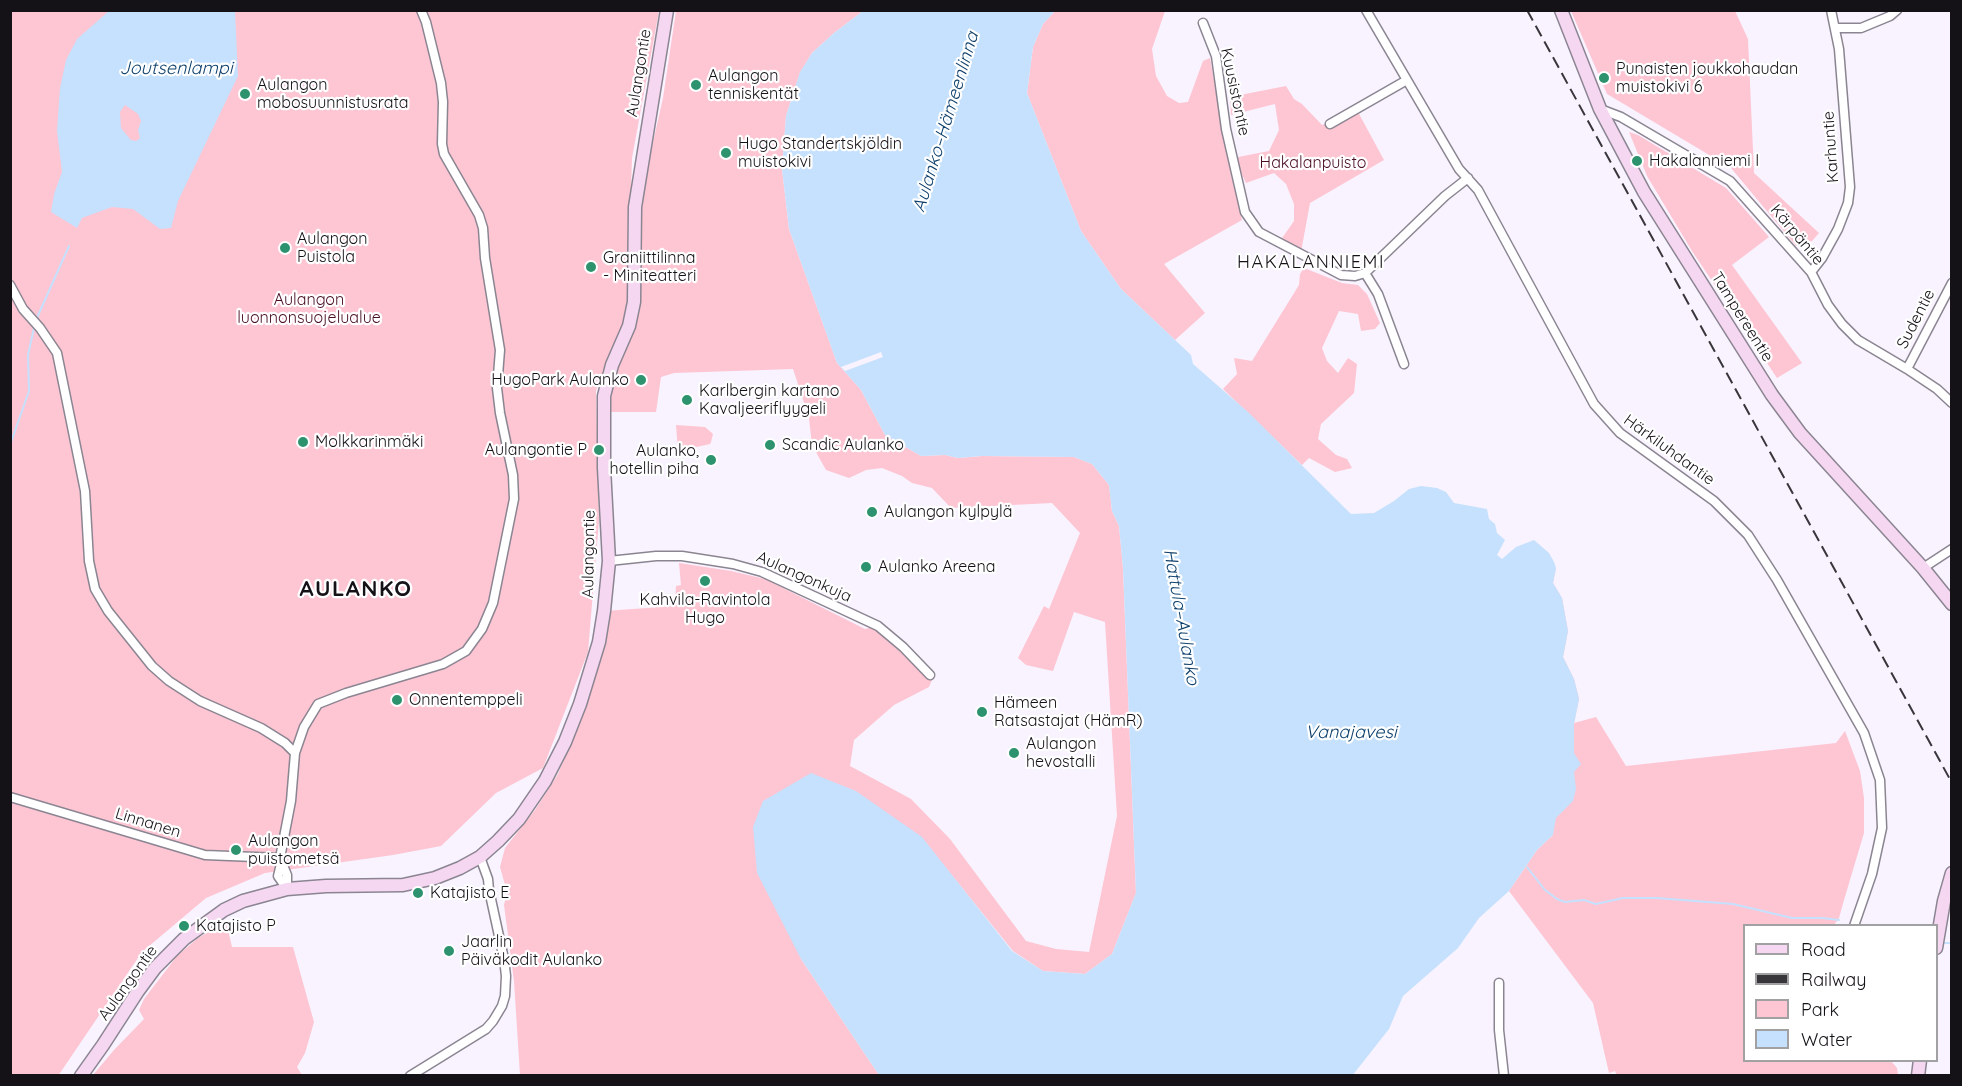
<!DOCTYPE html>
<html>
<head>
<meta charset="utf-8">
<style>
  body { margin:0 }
  #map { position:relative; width:1962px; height:1086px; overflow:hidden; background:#f8f3fe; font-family:Quicksand,sans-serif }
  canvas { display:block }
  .frame { position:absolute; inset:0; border:12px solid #151217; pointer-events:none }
  .legend { position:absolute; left:1743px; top:924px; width:195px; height:138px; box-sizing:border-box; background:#fff; border:2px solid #a1a0a2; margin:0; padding:8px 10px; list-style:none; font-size:18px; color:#151217 }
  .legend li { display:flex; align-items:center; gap:12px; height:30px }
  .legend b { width:30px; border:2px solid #a1a0a2 }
</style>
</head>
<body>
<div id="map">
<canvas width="1962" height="1086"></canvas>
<div class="frame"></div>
<ul class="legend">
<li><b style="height:8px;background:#f6d7f1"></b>Road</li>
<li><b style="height:8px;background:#38353b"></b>Railway</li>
<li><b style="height:16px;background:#fec5d3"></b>Park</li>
<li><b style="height:16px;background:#c6e1fd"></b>Water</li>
</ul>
</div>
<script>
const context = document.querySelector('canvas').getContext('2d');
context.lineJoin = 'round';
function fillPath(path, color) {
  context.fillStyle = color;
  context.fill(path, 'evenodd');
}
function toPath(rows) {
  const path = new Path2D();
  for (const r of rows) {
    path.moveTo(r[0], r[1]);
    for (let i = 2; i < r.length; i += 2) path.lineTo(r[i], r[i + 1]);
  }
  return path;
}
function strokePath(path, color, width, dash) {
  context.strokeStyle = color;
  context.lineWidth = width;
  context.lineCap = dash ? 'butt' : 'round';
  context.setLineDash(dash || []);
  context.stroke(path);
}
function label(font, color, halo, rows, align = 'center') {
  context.font = font + ' Quicksand,sans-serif';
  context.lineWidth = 4.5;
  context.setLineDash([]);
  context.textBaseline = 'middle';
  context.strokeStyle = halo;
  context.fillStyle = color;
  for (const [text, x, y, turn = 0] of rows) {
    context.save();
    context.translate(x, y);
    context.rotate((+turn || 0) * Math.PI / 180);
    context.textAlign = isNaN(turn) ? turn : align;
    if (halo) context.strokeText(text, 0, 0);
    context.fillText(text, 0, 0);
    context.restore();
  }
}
fillPath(toPath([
  [10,11,659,11,632,158,627,312,596,391,599,520,588,652,543,768,496,793,441,846,393,855,265,873,206,898,142,952,58,1076,10,1075],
  [676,11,863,11,834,33,812,53,800,73,786,116,782,169,789,229,837,363,861,390,885,435,921,456,945,455,958,458,982,456,1074,457,1092,464,1109,485,1112,511,1119,526,1123,568,1136,893,1112,954,1085,974,1043,971,1013,951,921,837,801,959,879,1075,520,1075,514,981,504,905,507,892,500,867,505,848,535,810,558,774,571,742,605,611,675,606,676,586,681,585,679,563,731,571,765,579,865,629,873,627,932,680,929,687,894,705,854,740,850,766,911,799,950,839,1026,941,1056,949,1089,952,1117,816,1105,622,1074,612,1053,671,1026,665,1018,658,1044,606,1049,609,1080,533,1052,503,951,508,932,488,912,483,902,476,882,468,866,470,849,478,826,470,812,445,809,418,793,369,674,373,661,377,656,412,607,412,615,373,633,332,641,303,638,244,644,182,663,98],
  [1055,11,1165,11,1152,49,1156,76,1167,96,1179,103,1188,102,1203,61,1210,58,1231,175,1242,220,1164,264,1205,313,1175,340,1121,289,1081,231,1027,93,1033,47,1043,24],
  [1571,11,1735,11,1748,39,1754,173,1819,233,1812,241,1796,246,1731,168,1607,94],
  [1286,86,1294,99,1302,104,1322,125,1327,123,1330,128,1358,112,1384,160,1310,203,1301,252,1280,241,1294,221,1294,204,1286,184,1274,173,1246,183,1238,166,1238,157,1269,151,1279,130,1275,104,1231,115,1230,97],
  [1629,132,1638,135,1726,188,1769,237,1732,265,1802,363,1777,378,1692,251,1647,176],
  [1304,268,1342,283,1358,285,1367,294,1380,323,1375,329,1361,331,1358,314,1339,311,1322,348,1327,361,1338,373,1348,358,1357,364,1354,393,1321,424,1318,439,1336,455,1347,459,1352,468,1335,472,1309,458,1302,465,1223,389,1237,374,1234,358,1252,361,1299,285,1300,274],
  [676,425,705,427,713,434,711,442,710,444,678,451],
  [1556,568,1553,583,1562,598,1568,631,1563,657,1574,679,1579,699,1574,723,1596,717,1626,766,1836,743,1845,731,1860,771,1864,798,1864,833,1844,900,1839,918,1834,925,1744,926,1744,1060,1891,1061,1897,1068,1898,1075,1617,1076,1615,1071,1609,1073,1593,1003,1509,891,1537,850,1553,835,1528,633],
  [226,922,232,947,293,947,314,1022,305,1053,297,1067,302,1075,93,1075,114,1050,144,1019,139,1010,144,999,177,956,198,938]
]), '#fec5d3');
fillPath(toPath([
  [109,11,235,11,238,76,178,201,171,228,160,229,133,209,112,207,82,218,77,228,51,212,54,194,62,172,57,131,60,88,66,60,77,39],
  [125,105,138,114,141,121,138,130,140,138,136,141,131,140,121,128,120,112],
  [863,11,1055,11,1043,24,1033,47,1027,93,1081,231,1121,289,1191,355,1193,364,1248,412,1351,514,1374,513,1394,501,1409,489,1421,486,1437,488,1446,492,1454,503,1487,509,1489,519,1495,524,1497,533,1505,540,1497,555,1502,559,1516,547,1534,540,1549,553,1554,562,1556,568,1553,583,1562,598,1568,631,1563,657,1574,679,1579,699,1574,724,1574,753,1581,764,1574,772,1576,789,1573,801,1556,818,1553,835,1537,850,1509,891,1479,918,1458,948,1403,996,1389,1029,1352,1076,879,1075,801,959,757,873,753,827,763,801,811,773,856,791,922,837,1012,951,1043,971,1085,974,1112,954,1136,893,1123,568,1119,526,1112,511,1109,485,1092,464,1074,457,982,456,958,458,945,455,921,456,885,435,861,390,837,363,789,229,782,169,786,116,800,72,812,53,834,33]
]), '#c6e1fd');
fillPath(toPath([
  [881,352,883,357,845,371,841,367]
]), '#f8f3fe');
strokePath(toPath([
  [36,320,69,246],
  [10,445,29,391,28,355,34,328],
  [1527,867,1545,890,1557,899,1565,902,1584,900,1596,904,1623,898,1657,898,1733,904,1792,918,1822,918,1839,920],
  [1860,925,1863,926],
  [1944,943,1952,943]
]), '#c6e1fd', 2);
const street = toPath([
  [1366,10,1459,169,1478,190,1594,404,1620,433,1714,501,1748,535,1777,580,1864,733,1880,780,1882,828,1872,874,1854,926],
  [1203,23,1216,56,1226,129,1245,212,1259,232,1341,275,1355,276,1365,273,1445,196,1468,178],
  [1836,28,1861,28,1890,16,1897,10],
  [1600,109,1621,117,1730,181,1811,272,1828,305,1842,324,1858,340,1907,369,1937,389,1952,403],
  [1330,124,1407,80],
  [1811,272,1822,258,1838,229,1848,203,1850,187,1839,49,1831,10],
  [1365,273,1378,294,1404,364],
  [10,285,23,309,40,328,57,353,85,491,89,561,95,589,108,611,152,666,169,681,200,701,261,728,285,743,295,753,304,727,318,704,346,693,443,664,466,651,482,629,493,603,514,499,513,475,500,413,497,388,500,350,485,258,483,228,479,215,444,154,442,144,443,102,441,83,426,22,421,10],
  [1907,369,1952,283],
  [609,561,656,556,682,556,733,564,762,572,878,626,903,647,930,675],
  [1923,568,1952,549],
  [10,797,205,855,280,858],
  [281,864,278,876,287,889],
  [287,889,287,875,280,858,291,801,295,753],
  [1499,983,1499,1030,1504,1076],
  [410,1076,486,1029,493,1021,502,1006,505,996,506,976,504,959,489,890,488,879,480,857]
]);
const secondary = toPath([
  [1561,10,1600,109,1644,192,1772,395,1800,433,1923,568,1952,604],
  [1936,948,1944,901,1952,873],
  [81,1076,103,1045,138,991,155,968,184,939,224,910,243,901,287,889,326,886,403,885,435,878,460,868,480,857,498,841,519,819,545,781,565,742,580,704,599,642,604,611,609,561,604,468,604,396,612,365,629,326,634,302,635,207,667,10],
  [1918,1076,1920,1060]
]);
strokePath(street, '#8b8592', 11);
strokePath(secondary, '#8b8592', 15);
strokePath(street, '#fff', 8);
strokePath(secondary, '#f6d7f1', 12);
strokePath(toPath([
  [1527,10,1952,783]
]), '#38353b', 2, [12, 6]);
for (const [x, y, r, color] of [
  [1604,78,6,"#2d926e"],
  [696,85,6,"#2d926e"],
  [245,94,6,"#2d926e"],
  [726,153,6,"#2d926e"],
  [1637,161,6,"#2d926e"],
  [285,248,6,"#2d926e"],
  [591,267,6,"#2d926e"],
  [641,380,6,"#2d926e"],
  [687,400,6,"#2d926e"],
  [303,442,6,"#2d926e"],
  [770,445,6,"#2d926e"],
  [599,450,6,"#2d926e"],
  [711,460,6,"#2d926e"],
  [872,512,6,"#2d926e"],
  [866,567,6,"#2d926e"],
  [705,581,6,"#2d926e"],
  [397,700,6,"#2d926e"],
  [982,712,6,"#2d926e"],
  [1014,753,6,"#2d926e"],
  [236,850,6,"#2d926e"],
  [418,893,6,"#2d926e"],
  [184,926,6,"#2d926e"],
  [449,951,6,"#2d926e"]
]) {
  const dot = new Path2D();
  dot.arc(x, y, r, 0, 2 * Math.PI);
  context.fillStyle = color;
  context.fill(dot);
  strokePath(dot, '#fff', 2);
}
label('16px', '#151217', '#fff', [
  ["Punaisten joukkohaudan",1616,69],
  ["muistokivi 6",1616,87],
  ["Aulangon",708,76],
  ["tenniskentät",708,94],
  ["Aulangon",257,85],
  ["mobosuunnistusrata",257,103],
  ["Hugo Standertskjöldin",738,144],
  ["muistokivi",738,162],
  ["Hakalanniemi I",1649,161],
  ["Aulangon",297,239],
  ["Puistola",297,257],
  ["Graniittilinna",603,258],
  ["- Miniteatteri",603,276],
  ["HugoPark Aulanko",629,380,"right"],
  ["Karlbergin kartano",699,391],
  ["Kavaljeeriflyygeli",699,409],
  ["Molkkarinmäki",315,442],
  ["Scandic Aulanko",782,445],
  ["Aulangontie P",587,450,"right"],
  ["Aulanko,",699,451,"right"],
  ["hotellin piha",699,469,"right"],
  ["Aulangon kylpylä",884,512],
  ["Aulanko Areena",878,567],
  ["Kahvila-Ravintola",705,600,"center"],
  ["Hugo",705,618,"center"],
  ["Onnentemppeli",409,700],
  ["Hämeen",994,703],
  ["Ratsastajat (HämR)",994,721],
  ["Aulangon",1026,744],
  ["hevostalli",1026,762],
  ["Aulangon",248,841],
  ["puistometsä",248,859],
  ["Katajisto E",430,893],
  ["Katajisto P",196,926],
  ["Jaarlin",461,942],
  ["Päiväkodit Aulanko",461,960]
], 'left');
label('16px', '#151217', '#fff', [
  ["Aulangontie",639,73,-81],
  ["Kuusistontie",1235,92,78],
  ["Karhuntie",1831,147,-94],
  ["Kärpäntie",1797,235,50],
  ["Tampereentie",1742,317,58],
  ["Sudentie",1916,319,-63],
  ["Härkiluhdantie",1669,450,36],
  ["Aulangontie",589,554,-89],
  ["Aulangonkuja",804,577,24],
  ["Linnanen",148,823,17],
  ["Aulangontie",128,983,-54]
]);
label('16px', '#4a0f25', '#fff', [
  ["Hakalanpuisto",1313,163],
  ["Aulangon",309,300],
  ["luonnonsuojelualue",309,318]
]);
label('italic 18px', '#0f416d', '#fff', [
  ["Joutsenlampi",176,69],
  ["Aulanko–Hämeenlinna",946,122,-73],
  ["Hattula–Aulanko",1181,617,80],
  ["Vanajavesi",1351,733]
]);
context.letterSpacing = '1.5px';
label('18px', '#151217', '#fff', [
  ["HAKALANNIEMI",1311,263]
]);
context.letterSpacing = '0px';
context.letterSpacing = '1.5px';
label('bold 22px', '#151217', '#fff', [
  ["AULANKO",356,589]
]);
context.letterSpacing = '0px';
</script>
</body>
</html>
